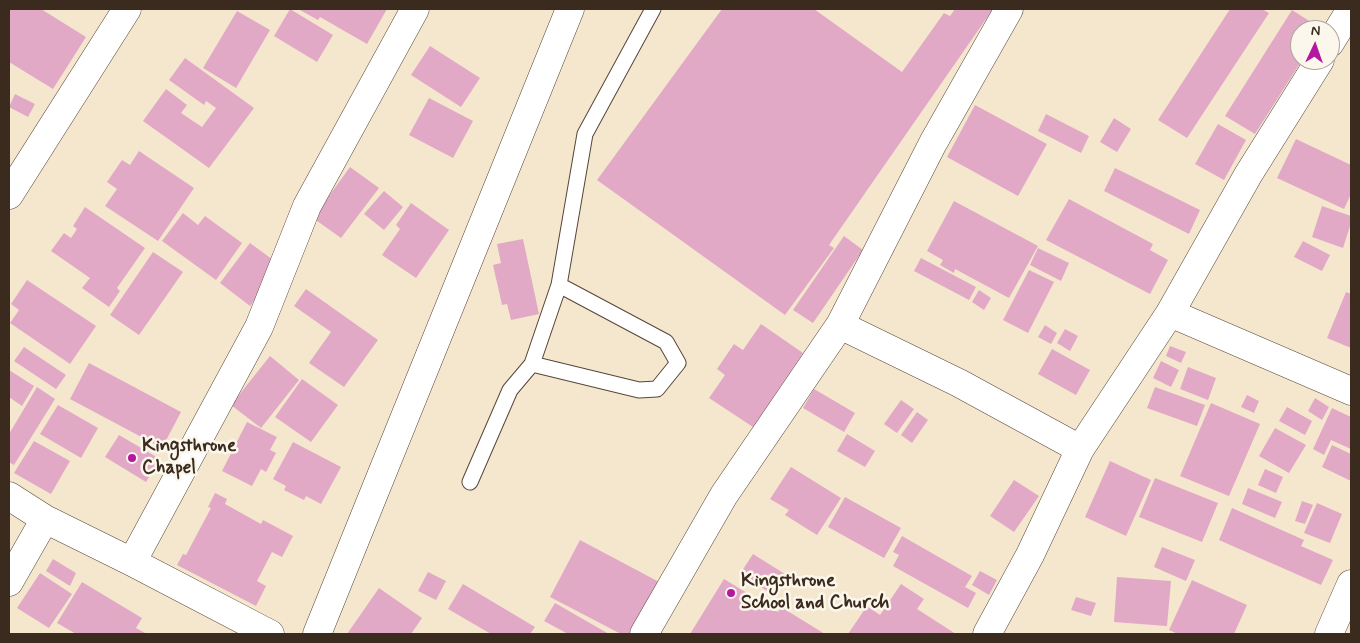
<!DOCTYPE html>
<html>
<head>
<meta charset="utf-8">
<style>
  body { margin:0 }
  #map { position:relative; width:1360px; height:643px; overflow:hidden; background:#f4e7ce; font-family:Mynerve,sans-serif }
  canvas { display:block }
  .frame { position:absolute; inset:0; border:10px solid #3b2a1e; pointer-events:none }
  .north { position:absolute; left:1290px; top:20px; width:50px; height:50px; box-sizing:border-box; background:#fbf7ec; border:1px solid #aea59a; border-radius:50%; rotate:3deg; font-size:14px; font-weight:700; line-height:20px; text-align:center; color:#3b2a1e }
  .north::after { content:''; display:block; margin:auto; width:18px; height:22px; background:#b5179e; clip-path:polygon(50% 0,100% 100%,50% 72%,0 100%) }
</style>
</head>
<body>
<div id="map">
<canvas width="1360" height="643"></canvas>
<div class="frame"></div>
<div class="north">N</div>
</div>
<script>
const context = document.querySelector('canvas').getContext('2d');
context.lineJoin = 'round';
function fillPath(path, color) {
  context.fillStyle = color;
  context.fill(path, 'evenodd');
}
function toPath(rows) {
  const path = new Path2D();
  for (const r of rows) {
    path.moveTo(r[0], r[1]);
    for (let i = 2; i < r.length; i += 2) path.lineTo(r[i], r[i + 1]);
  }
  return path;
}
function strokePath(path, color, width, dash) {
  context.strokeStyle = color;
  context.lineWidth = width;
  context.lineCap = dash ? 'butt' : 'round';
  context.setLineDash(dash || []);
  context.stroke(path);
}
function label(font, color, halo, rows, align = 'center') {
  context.font = font + ' Mynerve,sans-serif';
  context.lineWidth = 5;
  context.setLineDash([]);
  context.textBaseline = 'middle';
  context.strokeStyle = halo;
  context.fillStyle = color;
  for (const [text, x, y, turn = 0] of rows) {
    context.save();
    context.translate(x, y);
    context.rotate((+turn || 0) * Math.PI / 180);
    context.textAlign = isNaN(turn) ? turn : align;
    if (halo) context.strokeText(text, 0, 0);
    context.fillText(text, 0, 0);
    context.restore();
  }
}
fillPath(toPath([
  [9,9,41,9,86,37,53,89,9,62],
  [290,9,333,35,317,62,274,36],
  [298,9,387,9,367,44,320,17,318,20],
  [722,9,814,9,902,72,944,13,950,16,955,9,993,9,829,245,834,248,785,315,597,180],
  [1230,9,1262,9,1269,13,1187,138,1158,120],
  [1292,10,1322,29,1300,30,1300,60,1302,60,1255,134,1225,116],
  [237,11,270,30,236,88,203,68],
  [430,46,480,78,461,107,411,75],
  [185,58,254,108,209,168,143,121,166,89,187,105,181,113,202,127,216,108,206,101,204,105,169,80],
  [15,94,35,104,28,117,9,107],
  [429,98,473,121,453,158,409,135],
  [975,105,1047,144,1018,196,947,157],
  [1046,114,1089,136,1081,153,1038,131],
  [1114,118,1131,129,1117,152,1100,142],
  [1218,124,1246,140,1224,180,1195,164],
  [1296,139,1351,165,1351,194,1344,209,1277,178],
  [139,151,194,188,158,241,105,206,117,189,107,182,122,160,130,165],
  [350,167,379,188,341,238,313,218],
  [1115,168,1200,210,1189,234,1104,191],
  [384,191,403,207,384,230,364,214],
  [1069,199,1153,244,1150,250,1168,260,1150,294,1046,240],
  [954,201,1038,246,1009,298,955,269,954,273,940,265,943,260,927,251],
  [411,203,449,230,416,278,382,255,400,229,396,225],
  [1322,206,1351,216,1351,223,1343,248,1312,237],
  [85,207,145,248,117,288,120,291,109,307,82,288,90,278,51,251,64,233,71,238,77,229,73,226],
  [183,213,198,225,205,216,242,243,216,280,162,241],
  [844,236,863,250,813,323,793,310],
  [523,239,539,314,511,320,507,304,502,305,493,265,501,263,497,244],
  [1303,241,1330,255,1322,271,1294,257],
  [250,243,276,262,271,278,250,306,220,283],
  [1038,248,1069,263,1061,281,1030,265],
  [153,252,183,272,139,335,110,315],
  [921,258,976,287,969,300,914,271],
  [1029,270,1054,282,1028,333,1003,320],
  [27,280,96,326,70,364,10,323,19,310,11,304],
  [306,289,378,340,344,387,309,363,331,332,294,306],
  [979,290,991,298,984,310,972,302],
  [1346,292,1351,294,1351,348,1327,338],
  [761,324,803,353,753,427,709,398,725,375,717,369,734,344,743,350],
  [1045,325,1057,333,1051,344,1038,337],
  [1065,329,1078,336,1070,351,1057,343],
  [1170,346,1186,352,1181,363,1166,356],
  [24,347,66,375,56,389,14,361],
  [1052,349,1090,370,1076,395,1038,374],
  [270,356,299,380,261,428,231,405],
  [1161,361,1179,370,1171,387,1153,378],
  [89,363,181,412,162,448,70,399],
  [1188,367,1216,378,1208,400,1180,389],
  [9,370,34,386,22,406,9,397],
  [302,379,338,405,311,442,275,417],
  [37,387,55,399,14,465,9,462,9,434],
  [1155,387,1205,405,1197,426,1147,408],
  [814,389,855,413,844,432,803,408],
  [1247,395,1259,401,1254,413,1241,407],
  [1315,398,1329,407,1322,420,1308,411],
  [901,400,914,409,897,433,884,424],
  [1211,403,1260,424,1229,496,1180,476],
  [58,405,98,428,81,458,40,434],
  [1287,407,1312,421,1305,435,1279,421],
  [1332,408,1351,417,1351,449,1331,440,1324,455,1313,449],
  [917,412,928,420,912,443,901,435],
  [247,422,277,437,270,450,276,453,266,472,261,469,252,486,222,471],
  [1275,428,1306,445,1289,473,1259,456],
  [847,434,875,451,865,467,837,451],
  [119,435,160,459,146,482,105,457],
  [34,441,70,461,51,494,14,473],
  [293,442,341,467,321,504,306,496,304,500,284,490,286,486,273,479],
  [1332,445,1351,454,1351,481,1322,467],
  [1110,461,1151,480,1126,536,1085,517],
  [791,467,841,498,817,535,785,515,789,510,770,499],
  [1265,469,1283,477,1276,493,1258,485],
  [1155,478,1218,503,1202,542,1139,517],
  [1014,480,1039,496,1014,532,990,516],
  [1248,488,1282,502,1275,518,1242,504],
  [215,493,227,499,225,504,261,524,263,520,293,536,282,557,272,552,257,581,266,586,256,606,177,565,183,554,186,555,211,508,208,507],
  [845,497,901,528,884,558,828,527],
  [1302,501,1313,505,1305,524,1295,521],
  [1317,503,1342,514,1330,543,1304,533],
  [1232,508,1304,540,1301,546,1333,560,1321,585,1219,540],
  [902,536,972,576,965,587,976,593,968,608,893,566,899,555,893,552],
  [580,540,661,583,634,634,621,634,550,597],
  [1162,547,1195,560,1186,581,1154,567],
  [753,554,785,574,772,594,740,574],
  [53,559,76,573,70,586,46,571],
  [980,571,997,580,989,595,972,585],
  [428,572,446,581,436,600,418,591],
  [40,573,72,594,49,628,17,608],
  [1117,577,1171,581,1167,626,1114,622],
  [724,579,778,612,781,607,825,634,690,634],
  [1192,580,1247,605,1234,634,1178,634,1169,630],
  [82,582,142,618,136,628,147,634,76,634,57,623],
  [463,584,535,627,530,634,491,634,448,609],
  [901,584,924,599,917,609,956,634,848,634,867,606,880,615],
  [379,588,422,618,411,634,347,634],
  [1076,597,1096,603,1091,616,1071,610],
  [555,603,609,634,568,634,544,621]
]), '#e2a9c7');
const lane = toPath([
  [532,364,639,390,657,389,678,363,666,342,559,285],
  [470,482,510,390,532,364,559,285,585,134,653,9]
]);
const street = toPath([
  [1330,43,1351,9],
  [9,195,127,9],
  [1170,313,1248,175,1320,60],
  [840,325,959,383,1080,449],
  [9,496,45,519,132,562,270,634],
  [132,562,259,327,307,206,415,9],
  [9,582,45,519],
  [317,634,570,9],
  [644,634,724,495,840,325,933,143,1009,9],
  [987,634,1030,555,1080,449,1170,313,1351,391],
  [1329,634,1351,584]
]);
strokePath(lane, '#574638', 17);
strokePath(street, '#574638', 29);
strokePath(lane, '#fff', 15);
strokePath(street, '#fff', 28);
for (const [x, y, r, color] of [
  [132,458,5,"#b5179e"],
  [731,593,5,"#b5179e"]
]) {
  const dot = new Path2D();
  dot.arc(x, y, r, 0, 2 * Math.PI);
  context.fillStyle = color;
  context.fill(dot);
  strokePath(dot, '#fbf7ec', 2);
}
label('bold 19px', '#3b2a1e', '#fbf7ec', [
  ["Kingsthrone",142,447],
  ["Chapel",142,469],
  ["Kingsthrone",741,582],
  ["School and Church",741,604]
], 'left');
</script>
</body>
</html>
